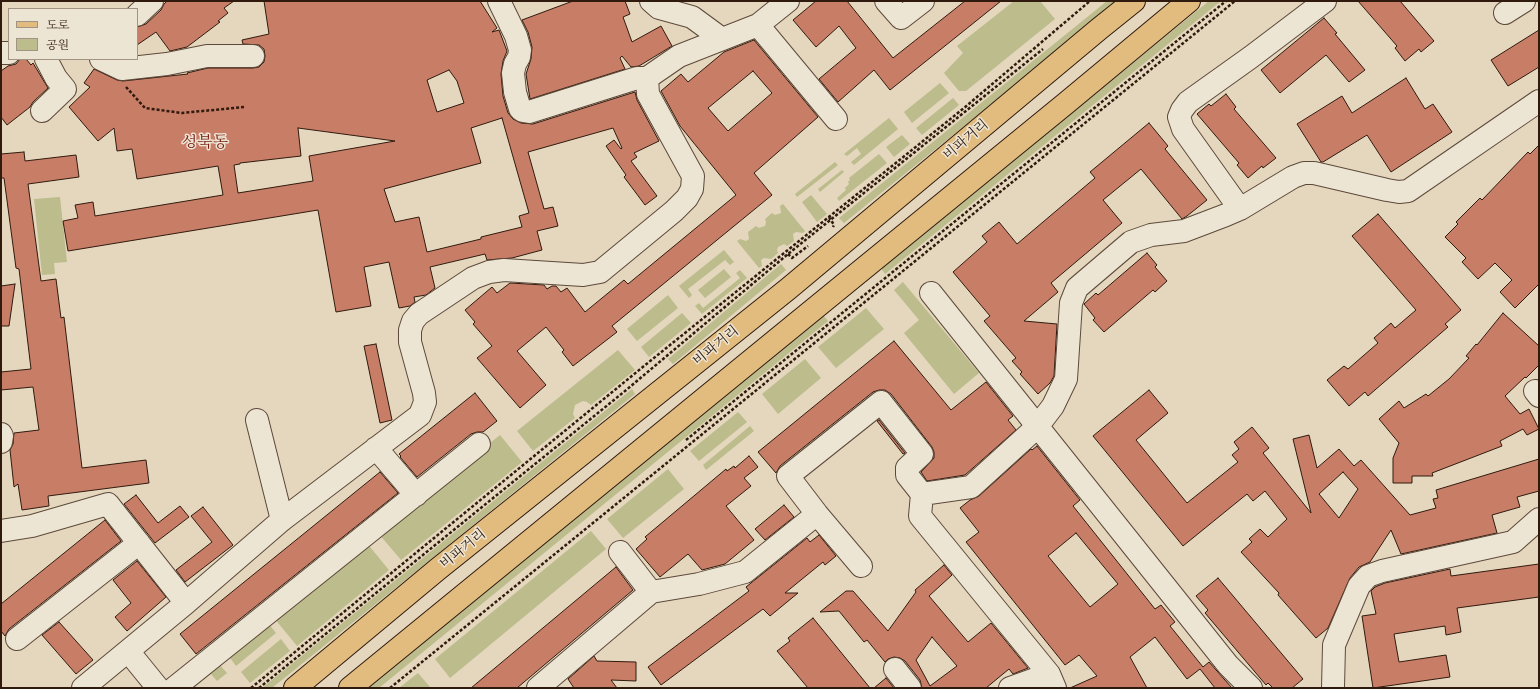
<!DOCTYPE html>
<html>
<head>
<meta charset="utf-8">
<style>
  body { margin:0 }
  #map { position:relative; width:1540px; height:689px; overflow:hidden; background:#e4d7bd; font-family:"EB Garamond","Noto Serif KR",serif }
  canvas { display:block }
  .frame { position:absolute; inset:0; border:2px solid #301a0e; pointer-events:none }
  .legend { position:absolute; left:8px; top:8px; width:130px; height:52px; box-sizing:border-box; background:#ede5d4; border:1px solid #a19485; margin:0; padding:5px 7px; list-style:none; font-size:12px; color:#301a0e }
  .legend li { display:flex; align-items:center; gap:8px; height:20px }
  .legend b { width:20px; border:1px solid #a19485 }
</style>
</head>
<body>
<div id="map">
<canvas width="1540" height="689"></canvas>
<div class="frame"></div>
<ul class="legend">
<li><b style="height:5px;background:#e2bc7e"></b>도로</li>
<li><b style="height:11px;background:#bcbc8c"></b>공원</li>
</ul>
</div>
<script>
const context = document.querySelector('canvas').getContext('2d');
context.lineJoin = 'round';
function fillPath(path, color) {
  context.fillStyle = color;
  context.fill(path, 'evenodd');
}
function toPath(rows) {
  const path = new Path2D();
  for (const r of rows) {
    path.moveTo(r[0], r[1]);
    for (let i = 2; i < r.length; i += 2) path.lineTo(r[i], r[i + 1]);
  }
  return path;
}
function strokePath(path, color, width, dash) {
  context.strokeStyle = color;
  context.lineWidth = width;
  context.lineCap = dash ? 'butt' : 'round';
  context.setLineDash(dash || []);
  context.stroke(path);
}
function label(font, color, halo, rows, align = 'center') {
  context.font = font + ' "EB Garamond","Noto Serif KR",serif';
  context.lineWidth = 3;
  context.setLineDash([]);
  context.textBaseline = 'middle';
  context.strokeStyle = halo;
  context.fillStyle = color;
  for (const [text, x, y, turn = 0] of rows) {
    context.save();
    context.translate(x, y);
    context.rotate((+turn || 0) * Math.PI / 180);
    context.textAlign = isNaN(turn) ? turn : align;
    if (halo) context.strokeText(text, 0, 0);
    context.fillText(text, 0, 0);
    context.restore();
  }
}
fillPath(toPath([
  [1014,1,1040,1,1055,19,966,91,959,91,944,73,963,53,957,46],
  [1107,1,1119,1,844,223,839,218],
  [1209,1,1221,1,885,274,881,268],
  [940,83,949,93,912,123,904,112],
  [953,98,959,105,922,135,916,128],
  [889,118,898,129,854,165,851,162,861,154,857,148,847,156,844,154],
  [902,135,910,144,894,157,886,147],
  [879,154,887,163,839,201,837,198,846,190,845,188,849,184,848,182,850,180,849,178],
  [835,162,838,165,797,197,795,194],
  [842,170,844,172,820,192,818,189],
  [811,195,827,214,817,222,802,202],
  [60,197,67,262,54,263,55,274,42,275,34,199],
  [783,204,805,231,803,233,796,232,793,234,794,241,787,246,784,244,778,247,777,250,778,253,771,259,764,258,761,260,762,266,759,268,737,241,740,239,746,241,749,239,748,232,756,226,759,228,765,226,766,222,765,219,772,213,775,215,781,213,780,206],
  [724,250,734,262,730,265,725,260,688,289,692,295,689,298,679,286],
  [781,264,786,270,673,364,668,359],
  [724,269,731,277,705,298,698,290],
  [740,270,747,278,702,314,695,306,699,303,703,308,740,278,736,273],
  [903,282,979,373,954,394,904,333,919,320,894,290],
  [668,295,678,308,637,341,627,329],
  [866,308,884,329,836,368,818,347],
  [682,313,691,323,649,357,641,347],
  [823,315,828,321,379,688,367,688],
  [618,350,635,370,591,405,587,402,583,401,575,405,573,414,575,418,533,451,517,431],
  [805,359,821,378,778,414,762,394],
  [632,389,635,394,272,688,262,688],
  [738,412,747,422,699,461,690,451],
  [750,426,754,431,706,470,703,465],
  [500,435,522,462,401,560,378,533],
  [668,469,684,489,623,538,607,519],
  [591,531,606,549,450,678,435,659],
  [366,542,389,570,297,646,274,618],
  [268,623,276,633,236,666,228,655],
  [281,639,290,651,250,683,241,672],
  [218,663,227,673,217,681,211,674,194,688,187,688],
  [418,673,431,688,399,688]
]), '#bcbc8c');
const building = toPath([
  [167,1,234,1,224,8,228,13,218,21,220,22,187,47,170,51,156,32,137,45,137,27,146,24,161,10,164,4,167,1],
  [264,1,480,1,497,28,492,32,499,30,507,51,503,61,501,74,503,96,508,113,513,119,521,123,533,124,635,92,637,100,659,141,634,153,637,157,631,161,657,196,645,205,624,177,626,175,606,146,614,140,621,149,622,148,613,128,528,152,544,209,553,207,558,226,537,231,542,250,512,258,487,260,485,254,430,267,435,288,426,295,414,297,415,302,410,306,399,308,389,262,364,267,371,306,336,312,318,210,68,251,63,221,78,218,75,205,93,202,95,216,223,195,218,166,137,179,132,149,117,151,114,128,98,141,69,107,90,87,84,83,94,69,117,80,123,81,188,74,187,73,208,68,253,68,259,67,264,62,265,56,264,49,259,45,243,44,242,40,269,34,264,1],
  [449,70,457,81,464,103,437,112,427,80,449,70],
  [502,118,529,213,519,216,522,227,481,237,481,239,427,252,419,217,395,222,384,189,481,163,471,128,502,118],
  [298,128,395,141,309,156,313,181,238,193,234,165,240,164,240,163,301,156,298,128],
  [573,1,625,1,630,14,623,17,632,42,661,26,672,46,639,66,631,67,622,56,620,58,625,69,530,99,526,74,531,59,532,47,528,32,522,20,573,1],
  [816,1,847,1,893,58,965,1,1001,1,890,90,874,70,838,102,819,79,856,48,839,26,816,47,793,20,816,1],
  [1358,1,1400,1,1434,41,1421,52,1419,49,1405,61,1395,48,1397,46,1358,1],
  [1324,18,1337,33,1335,34,1365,70,1349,82,1326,55,1280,93,1261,70,1324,18],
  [1539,30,1539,67,1508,86,1491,60,1539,30],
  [754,40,818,117,754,173,772,195,612,326,617,332,573,366,562,352,564,350,546,327,517,351,546,385,520,408,477,358,492,346,473,324,475,322,465,310,492,287,497,293,510,283,544,285,547,289,552,286,556,286,561,292,567,288,585,312,624,280,628,284,736,195,680,126,661,91,681,74,688,82,724,52,754,40],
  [753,71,772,93,728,131,708,108,753,71],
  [20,59,26,59,31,65,33,63,48,88,33,102,30,107,7,125,1,117,1,71,8,66,16,64,20,59],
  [1406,78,1425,109,1433,104,1452,132,1391,172,1367,135,1323,162,1321,162,1297,124,1342,96,1352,113,1406,78],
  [1226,94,1236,107,1234,109,1276,158,1263,168,1262,166,1248,178,1237,165,1239,163,1197,114,1209,104,1211,106,1226,94],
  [1149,123,1168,146,1165,149,1207,200,1187,216,1182,219,1141,169,1103,200,1122,223,1051,283,1058,292,1024,321,1057,324,1054,376,1050,383,1038,394,1020,374,1022,372,1012,361,1016,358,984,321,990,316,953,272,987,242,982,236,999,222,1017,244,1095,178,1090,172,1149,123],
  [1539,145,1539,284,1515,308,1500,292,1512,280,1495,263,1478,279,1462,262,1466,258,1445,237,1458,224,1456,222,1480,198,1482,200,1528,152,1530,154,1539,145],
  [24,152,25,161,76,155,79,177,28,184,41,281,56,279,61,318,64,317,82,468,146,460,149,483,48,496,49,506,22,510,18,484,14,487,10,450,13,444,14,433,39,430,33,387,1,390,1,372,31,369,19,269,16,268,4,178,1,178,1,154,24,152],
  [1378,214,1461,310,1445,324,1448,327,1368,396,1365,392,1349,406,1327,380,1344,366,1348,369,1378,343,1374,338,1391,323,1395,328,1416,310,1352,236,1378,214],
  [1147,253,1157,265,1155,267,1167,281,1155,292,1153,290,1104,332,1093,320,1095,318,1084,304,1096,293,1098,295,1147,253],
  [15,284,9,326,1,326,1,286,15,284],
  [1503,313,1539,346,1539,365,1526,378,1525,377,1505,396,1520,414,1529,409,1539,429,1527,435,1523,429,1500,441,1502,446,1432,473,1433,476,1412,476,1412,483,1393,483,1393,458,1399,443,1379,419,1399,401,1404,408,1426,394,1428,396,1449,379,1469,358,1466,356,1476,344,1477,345,1503,313],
  [894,341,951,410,986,382,1013,416,1008,420,1016,430,965,475,927,481,921,472,934,458,934,452,932,447,891,394,885,390,879,390,873,392,780,466,776,473,758,452,894,341],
  [376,344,392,420,380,423,364,346,376,344],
  [1149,390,1168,413,1136,440,1187,503,1238,462,1232,455,1239,449,1234,442,1252,427,1269,448,1263,453,1311,513,1293,439,1309,435,1317,468,1339,449,1354,466,1361,460,1410,515,1436,508,1433,499,1438,498,1436,490,1539,459,1539,491,1517,497,1520,507,1492,515,1497,533,1401,554,1391,530,1370,562,1359,567,1350,578,1328,628,1316,638,1278,595,1279,593,1241,552,1252,542,1249,539,1260,529,1268,537,1287,519,1265,491,1253,501,1247,494,1183,546,1093,436,1149,390],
  [1343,472,1358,489,1339,518,1319,494,1343,472],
  [475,393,497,421,483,432,477,432,471,434,417,477,400,457,401,456,399,454,475,393],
  [879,420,905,453,903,454,877,421,879,420],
  [1037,446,1080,500,1073,506,1155,609,1161,605,1175,622,1170,626,1203,667,1209,662,1232,688,1215,688,1200,669,1187,679,1155,637,1130,657,1147,688,1070,688,1097,676,1079,655,1065,665,966,542,979,532,960,508,970,500,979,496,1031,449,1032,450,1037,446],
  [1076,533,1118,584,1090,607,1048,556,1076,533],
  [749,456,758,467,744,478,751,486,726,506,754,540,725,564,702,570,688,554,660,577,636,549,647,539,645,537,726,469,727,471,734,466,735,468,749,456],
  [380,472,398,493,196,654,180,634,380,472],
  [136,495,158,523,180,506,189,517,155,543,124,504,136,495],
  [784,505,794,517,765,540,755,529,784,505],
  [203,507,233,545,185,582,176,570,212,542,191,516,203,507],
  [105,520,121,541,9,629,5,636,1,631,1,604,105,520],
  [819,535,836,556,825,565,823,562,785,593,798,593,770,616,763,609,661,685,648,667,749,591,746,587,807,538,810,542,819,535],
  [137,561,166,597,127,631,115,617,131,603,113,580,137,561],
  [1539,564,1539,597,1457,608,1461,632,1446,635,1445,626,1394,634,1399,662,1446,655,1450,677,1373,688,1362,616,1376,614,1371,591,1375,587,1385,583,1450,569,1451,576,1539,564],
  [944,565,952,575,929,596,968,642,991,623,1028,668,1013,674,1009,669,986,688,922,688,920,680,905,661,900,658,894,657,888,659,885,662,867,640,864,642,839,611,820,612,846,591,853,591,888,631,916,592,915,590,944,565],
  [932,637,957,666,930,686,916,660,932,637],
  [616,567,633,590,517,688,471,688,616,567],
  [1218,578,1303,679,1292,688,1273,688,1268,683,1266,685,1205,613,1208,610,1196,596,1218,578],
  [813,618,844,656,870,688,808,688,777,651,790,641,788,638,813,618],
  [59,622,93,660,76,674,42,635,59,622],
  [594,656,597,661,636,662,636,681,611,680,617,688,574,688,568,679,594,656],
  [886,678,894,688,874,688,886,678]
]);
fillPath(building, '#c87d67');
strokePath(building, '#301a0e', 1);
const minor = toPath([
  [499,1,516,36,520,50,519,57,515,64,513,73,515,92,520,109,523,111,529,112,637,78,647,78],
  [651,1,659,8,692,17,722,39],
  [886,1,901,18,923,1],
  [1505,13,1524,1],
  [137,15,152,1],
  [758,25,836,119],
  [1,53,9,53],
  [101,59,122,69,167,64,207,56,253,56],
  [42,111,65,89,56,78,46,59],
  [1240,209,1183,129,1179,117,1182,110,1188,102,1251,57,1325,1],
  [931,293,1228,665,1251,688],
  [1535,391,1539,396],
  [257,420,282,520],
  [1,434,2,436,1,442],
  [376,448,416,495],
  [922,494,920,516,1049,674,1055,688],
  [1,531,32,526,108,504,186,603],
  [861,566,817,514,788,476,881,402,922,454,907,468,907,475,922,494,971,487,1037,427,1053,406,1066,379,1071,303,1077,288,1131,242,1151,235,1184,231,1226,215,1240,209,1293,177,1304,173,1314,173,1387,190,1399,192,1408,191,1539,101],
  [651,592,699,584,745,572,817,514],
  [17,639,139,543],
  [128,651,158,688],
  [895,669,910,688],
  [83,688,186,603,282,520,420,415,425,402,424,393,410,342,410,330,413,321,419,314,473,278,489,272,504,270,583,275,600,272,674,211,687,198,692,189,693,176,648,94,647,78,679,56,758,25,788,1],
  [174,688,479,444],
  [538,688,651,592,620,552],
  [1010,688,1049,674],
  [1333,688,1334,645,1359,586,1368,576,1382,571,1513,542,1539,519]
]);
const major = toPath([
  [295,688,438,569,788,289,1099,29,1134,1],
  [350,688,1065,104,1189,1]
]);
strokePath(minor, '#5d493a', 24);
strokePath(major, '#301a0e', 24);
strokePath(toPath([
  [126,87,145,108,182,113,244,107],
  [829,217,834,225,833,227],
  [788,254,792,258,808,246],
  [686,440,1226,1],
  [251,688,644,366,964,108,1090,1],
  [259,688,625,391,788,254,1043,49],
  [390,688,1235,1]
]), '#301a0e', 2.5, [3, 2]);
strokePath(minor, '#ede5d4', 22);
strokePath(major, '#e2bc7e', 22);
label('14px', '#301a0e', '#ede5d4', [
  ["비파거리",966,140,-40],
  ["비파거리",716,346,-39],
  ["비파거리",463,549,-39]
]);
label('16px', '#7a1f14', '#ede5d4', [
  ["성북동",205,143]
]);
</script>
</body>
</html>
